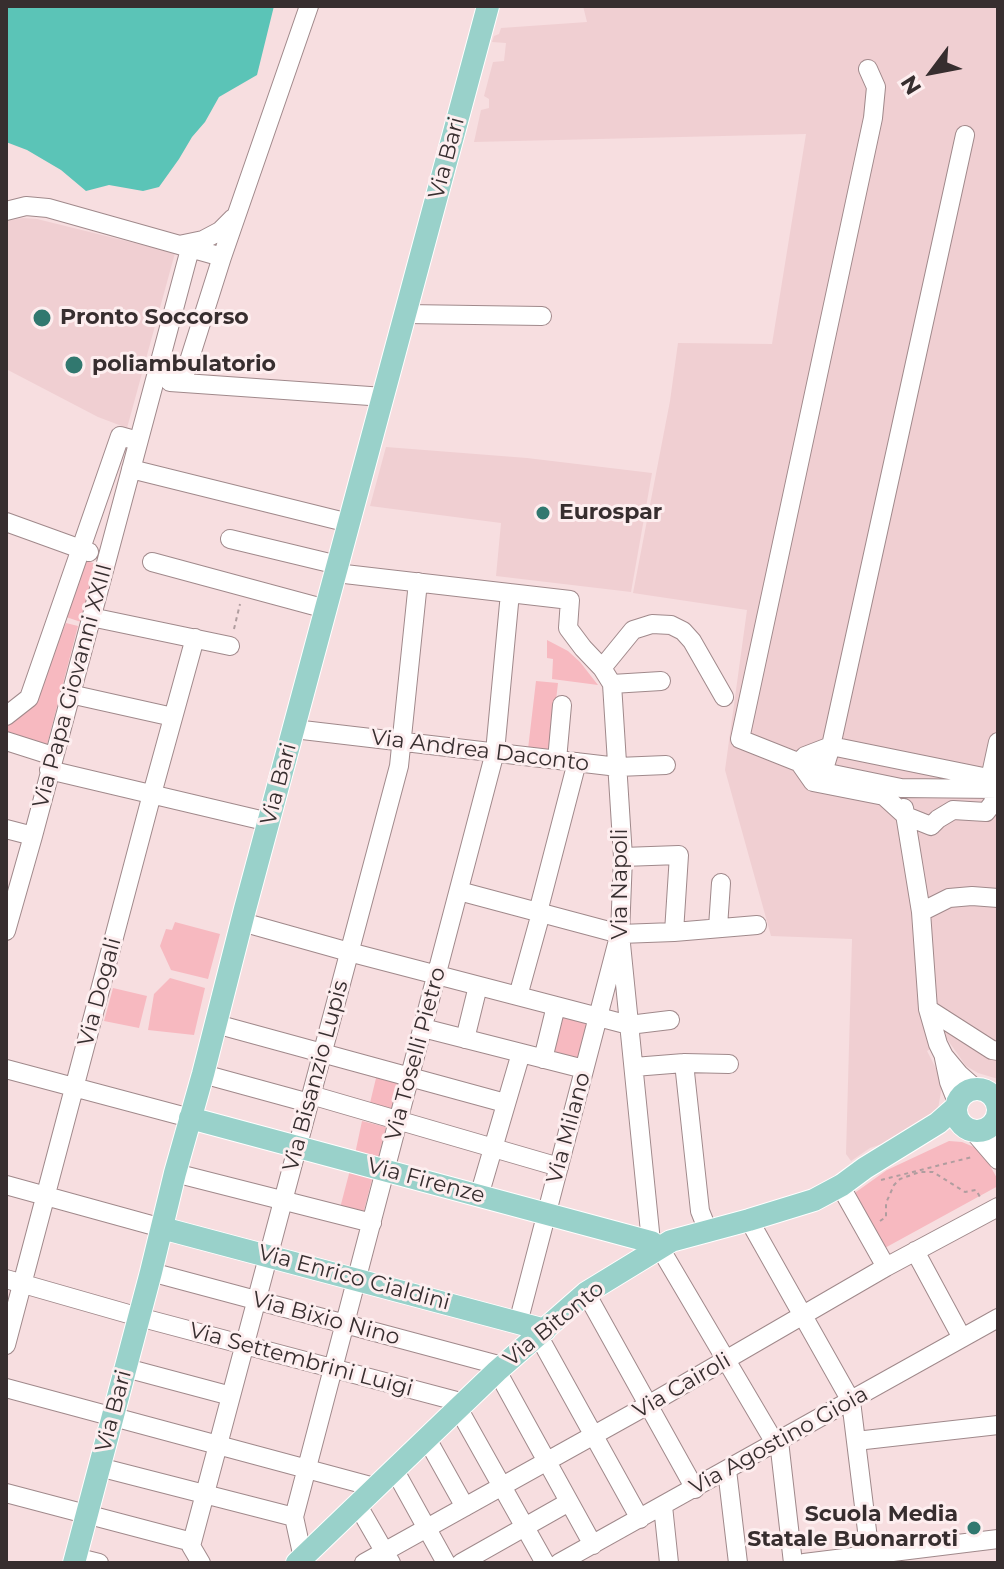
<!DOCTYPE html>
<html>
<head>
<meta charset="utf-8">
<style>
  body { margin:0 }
  #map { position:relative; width:1004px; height:1569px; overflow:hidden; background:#f7dee0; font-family:Montserrat,sans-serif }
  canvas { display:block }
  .frame { position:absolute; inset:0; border:8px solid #372e2f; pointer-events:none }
  .north { position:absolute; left:892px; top:32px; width:80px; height:80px; -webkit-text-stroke:6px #fdeeef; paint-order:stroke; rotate:238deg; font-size:22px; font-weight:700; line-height:32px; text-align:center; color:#372e2f }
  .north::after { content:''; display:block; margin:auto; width:28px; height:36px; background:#372e2f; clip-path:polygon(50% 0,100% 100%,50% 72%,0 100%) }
</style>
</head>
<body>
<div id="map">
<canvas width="1004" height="1569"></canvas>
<div class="frame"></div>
<div class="north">N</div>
</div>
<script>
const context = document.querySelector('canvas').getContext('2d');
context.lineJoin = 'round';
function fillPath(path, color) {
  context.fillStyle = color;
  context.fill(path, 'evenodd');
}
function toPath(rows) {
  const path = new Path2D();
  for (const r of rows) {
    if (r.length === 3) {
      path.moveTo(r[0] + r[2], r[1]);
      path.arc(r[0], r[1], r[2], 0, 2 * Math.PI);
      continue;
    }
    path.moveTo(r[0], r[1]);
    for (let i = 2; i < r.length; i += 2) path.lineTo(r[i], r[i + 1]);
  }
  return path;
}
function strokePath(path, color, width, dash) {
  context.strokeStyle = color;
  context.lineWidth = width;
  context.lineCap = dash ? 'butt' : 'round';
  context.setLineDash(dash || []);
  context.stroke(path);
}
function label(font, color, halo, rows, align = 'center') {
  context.font = font + ' Montserrat,sans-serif';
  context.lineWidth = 6;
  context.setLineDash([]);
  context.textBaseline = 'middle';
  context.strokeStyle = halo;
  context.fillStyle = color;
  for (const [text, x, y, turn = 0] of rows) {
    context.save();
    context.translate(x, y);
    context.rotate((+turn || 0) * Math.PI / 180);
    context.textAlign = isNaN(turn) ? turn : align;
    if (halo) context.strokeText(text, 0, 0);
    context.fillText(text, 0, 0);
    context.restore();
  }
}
fillPath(toPath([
  [583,6,998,6,998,1079,978,1073,966,1066,947,1039,927,1051,941,1078,942,1086,938,1109,932,1116,888,1142,870,1148,851,1161,846,1154,852,939,771,936,725,770,747,610,633,593,670,401,678,343,772,344,806,134,474,142,481,110,489,108,489,99,484,96,493,62,504,61,506,43,492,42,494,36,499,34,501,28,587,22],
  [23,218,37,219,175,253,127,428,98,417,6,369,6,221],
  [386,447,527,458,652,473,631,592,496,576,501,523,370,506]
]), '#f0cfd2');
fillPath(toPath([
  [84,560,96,564,81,622,66,617],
  [66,623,78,626,47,745,6,734,6,724,33,700],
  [547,640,568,651,580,662,598,685,552,679,553,659,547,658],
  [536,681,558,683,550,752,528,749],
  [175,922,220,934,208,979,171,970,160,946,166,929,172,930],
  [170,978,205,988,194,1035,148,1030,154,994],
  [113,988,147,996,139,1028,104,1021],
  [560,1016,587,1022,579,1058,552,1052],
  [377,1074,400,1080,393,1109,370,1103],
  [362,1121,386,1127,378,1160,355,1154],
  [949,1141,962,1142,974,1147,980,1152,988,1162,998,1180,998,1186,883,1249,855,1196,856,1192,887,1170],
  [350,1170,373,1176,363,1214,340,1208]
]), '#f7b9c0');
fillPath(toPath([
  [6,6,274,6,257,75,219,97,205,122,192,137,179,159,159,187,143,191,109,185,86,191,61,170,27,150,6,142]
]), '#5bc4b7');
const minor = toPath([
  [868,69,876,87,873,118,740,739,823,772,831,746,965,135],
  [6,211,26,206,48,208,222,257],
  [179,245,203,240,220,231,233,218],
  [406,314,542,316],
  [170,382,384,397],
  [182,383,222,257,309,6],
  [131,469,349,523],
  [6,522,89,552],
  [230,539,338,565],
  [152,562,326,609],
  [336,573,570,600,568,628,583,648,602,668,612,684,623,857,620,934,651,1242],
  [91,617,230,646],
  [602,668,633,630,652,624,671,625,683,631,692,641,724,697],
  [612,684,661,681],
  [70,694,173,717],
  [6,716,29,698,120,436,138,441],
  [294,729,618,767,666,765],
  [6,741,53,756],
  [831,746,998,780,993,803,986,812,953,810,938,819,931,826,906,816,884,796,813,782,799,762,805,756,831,746],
  [557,760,562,705],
  [49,770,269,822],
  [823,772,901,788,998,789],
  [988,788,998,742],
  [904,808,921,912],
  [6,829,33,836],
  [623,857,679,855,674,932],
  [459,891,620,934,674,932,757,925],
  [538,912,577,762],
  [242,922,349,952,629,1025,670,1020],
  [718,927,721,883],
  [6,931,33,836,190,249],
  [518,996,541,913],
  [928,1009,992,1050,998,1051],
  [216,1024,505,1103],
  [423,1028,584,1069],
  [465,1039,478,986],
  [944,1058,949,1082,957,1102],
  [543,1059,556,1006],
  [684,1063,700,1211,708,1231],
  [634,1067,684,1063,729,1064],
  [6,1069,190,1118],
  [203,1074,309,1103],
  [976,1089,959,1074,944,1056,938,1044,928,1009,921,912,949,898,972,896,998,898],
  [311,1095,559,1167],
  [994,1122,998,1139],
  [973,1131,998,1160],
  [175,1173,372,1223],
  [6,1185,162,1228],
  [479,1196,521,1053],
  [846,1196,886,1267],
  [749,1220,851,1401,871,1563],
  [660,1248,775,1443],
  [915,1251,962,1338],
  [151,1272,502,1366],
  [6,1279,139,1317,464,1403],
  [586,1293,695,1489],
  [518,1323,617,944],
  [538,1335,640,1519],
  [6,1345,152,794,195,638],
  [126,1368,231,1396],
  [497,1371,593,1545],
  [6,1388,374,1487],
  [458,1408,545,1563],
  [427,1439,465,1507],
  [779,1441,793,1563],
  [856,1441,998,1425],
  [99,1467,294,1517],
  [394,1469,446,1563],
  [727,1470,738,1563],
  [6,1493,192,1542],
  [357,1504,391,1563],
  [663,1506,669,1563],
  [75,1557,99,1563],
  [201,1563,191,1546,399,766,418,582],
  [306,1563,303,1558,294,1517,495,752,510,593],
  [364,1563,648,1405,886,1267,998,1207],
  [461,1563,569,1502],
  [559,1563,998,1318],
  [804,1563,998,1539]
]);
const major = toPath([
  [977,1110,21],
  [190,1118,651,1242,660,1248],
  [162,1228,545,1330],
  [74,1563,151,1272,175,1173,203,1074,245,909,488,6],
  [297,1563,497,1371,586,1293,671,1241,749,1220,814,1200,842,1185,865,1168,938,1123,955,1108]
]);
strokePath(minor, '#a0898b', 20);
strokePath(major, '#fff', 24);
strokePath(toPath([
  [234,629,240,604],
  [881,1180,972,1157],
  [880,1221,886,1217,886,1203,894,1185,900,1179,920,1172,933,1172,965,1192,976,1190,980,1197]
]), '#b09d9f', 2, [4, 4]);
strokePath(minor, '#fff', 18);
strokePath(major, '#99d1ca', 22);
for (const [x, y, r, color] of [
  [42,318,10,"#31786f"],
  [74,365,10,"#31786f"],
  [543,513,8,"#31786f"],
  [974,1528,8,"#31786f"]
]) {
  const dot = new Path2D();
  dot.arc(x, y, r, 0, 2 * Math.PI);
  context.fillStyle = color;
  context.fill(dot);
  strokePath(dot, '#fdeeef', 3);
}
label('22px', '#372e2f', '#fdeeef', [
  ["Via Bari",447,158,-75],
  ["Via Papa Giovanni XXIII",73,686,-75],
  ["Via Andrea Daconto",480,751,7],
  ["Via Bari",279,784,-75],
  ["Via Napoli",621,884,-90],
  ["Via Dogali",100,992,-75],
  ["Via Toselli Pietro",416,1054,-75],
  ["Via Bisanzio Lupis",316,1076,-75],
  ["Via Milano",569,1128,-75],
  ["Via Firenze",426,1181,15],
  ["Via Enrico Cialdini",354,1278,15],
  ["Via Bixio Nino",326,1319,15],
  ["Via Bitonto",554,1324,-39],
  ["Via Settembrini Luigi",301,1360,15],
  ["Via Cairoli",682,1386,-30],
  ["Via Bari",114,1411,-75],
  ["Via Agostino Gioia",779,1441,-29]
]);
label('bold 22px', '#372e2f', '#fdeeef', [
  ["Pronto Soccorso",60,318],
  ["poliambulatorio",92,365],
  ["Eurospar",559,513],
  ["Scuola Media",958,1515,"right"],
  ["Statale Buonarroti",958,1540,"right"]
], 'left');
</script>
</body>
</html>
